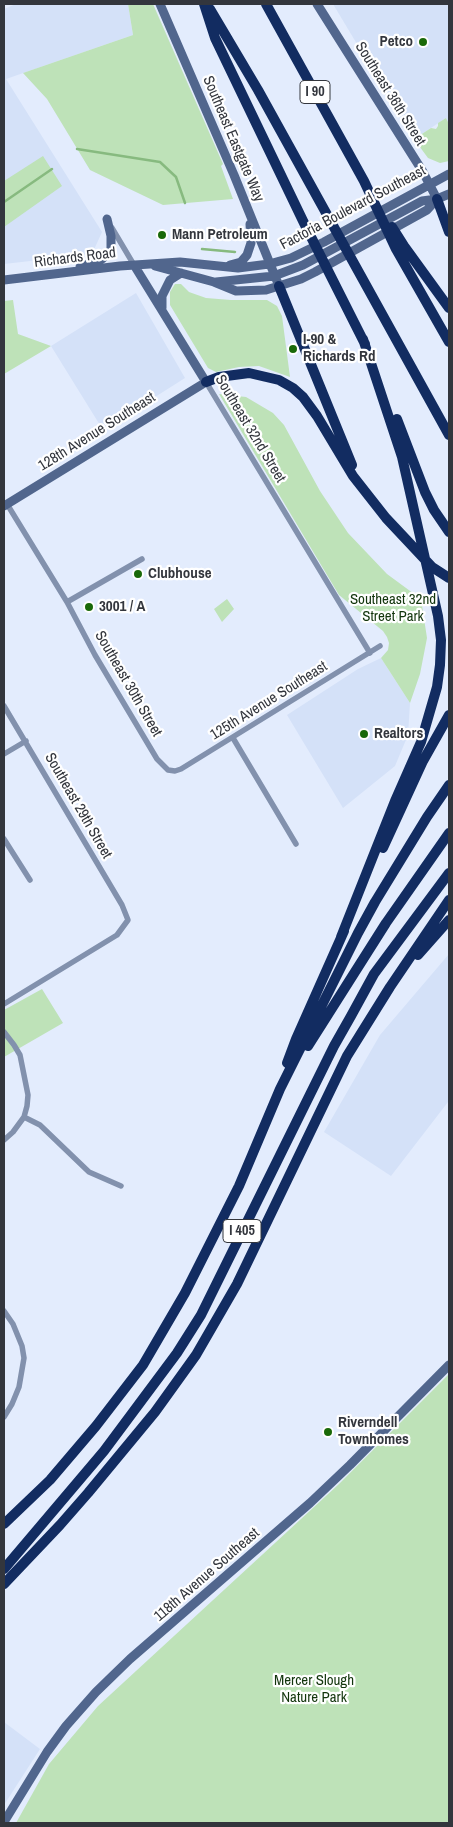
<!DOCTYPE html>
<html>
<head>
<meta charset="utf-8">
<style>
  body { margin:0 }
  #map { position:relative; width:453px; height:1827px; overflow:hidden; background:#e3ecfd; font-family:"Archivo Narrow",sans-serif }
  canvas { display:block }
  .frame { position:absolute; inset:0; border:5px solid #33363d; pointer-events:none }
</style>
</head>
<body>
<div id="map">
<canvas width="453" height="1827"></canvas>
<div class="frame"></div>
</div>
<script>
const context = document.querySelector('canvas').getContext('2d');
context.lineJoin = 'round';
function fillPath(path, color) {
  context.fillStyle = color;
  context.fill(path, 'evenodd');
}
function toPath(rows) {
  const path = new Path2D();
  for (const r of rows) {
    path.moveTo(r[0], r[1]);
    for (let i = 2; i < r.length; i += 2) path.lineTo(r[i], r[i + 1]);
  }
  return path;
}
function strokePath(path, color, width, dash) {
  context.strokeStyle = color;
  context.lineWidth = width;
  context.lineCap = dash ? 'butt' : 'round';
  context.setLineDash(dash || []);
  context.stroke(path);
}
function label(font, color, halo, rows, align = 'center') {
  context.font = font + ' "Archivo Narrow",sans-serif';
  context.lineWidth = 4.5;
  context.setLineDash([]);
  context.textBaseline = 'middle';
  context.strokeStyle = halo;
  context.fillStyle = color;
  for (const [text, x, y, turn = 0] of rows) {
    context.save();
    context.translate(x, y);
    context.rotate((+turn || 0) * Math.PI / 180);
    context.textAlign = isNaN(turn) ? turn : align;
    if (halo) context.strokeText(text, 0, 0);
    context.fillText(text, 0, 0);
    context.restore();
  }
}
fillPath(toPath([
  [16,4,128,4,133,35,6,79,102,232,92,254,4,264,4,9],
  [333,4,449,4,449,124,446,118,414,139],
  [136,293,185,378,103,430,51,346],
  [381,658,410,703,408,735,395,766,343,808,287,715,358,669],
  [449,954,449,1103,448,1102,391,1176,324,1132,380,1035],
  [4,1722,40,1749,4,1805]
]), '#d4e1f8');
fillPath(toPath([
  [128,4,153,4,223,164,221,166,233,199,163,205,90,170,47,99,23,73,133,35],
  [446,118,449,124,449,161,440,163,428,158,414,139,431,128,436,129,438,126,438,123],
  [43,156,62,186,4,227,4,181],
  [181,284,189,292,206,298,231,300,267,300,277,306,282,316,290,377,259,366,239,367,216,372,208,368,170,305,170,292,175,284],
  [13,300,18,334,51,346,4,374,4,301],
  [219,394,246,397,273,413,284,425,320,491,348,533,387,574,421,599,427,638,420,674,410,703,381,658,388,650,389,643,387,637,383,631,339,595],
  [227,599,234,609,222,622,214,609],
  [42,989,63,1023,4,1057,4,1010],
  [449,1374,449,1823,16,1823,49,1764,98,1706,339,1484]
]), '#bee2b8');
strokePath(toPath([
  [77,149,160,162,176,177,185,203],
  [4,202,52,169],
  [202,249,235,252]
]), '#87ba7f', 2.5);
strokePath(toPath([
  [112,228,134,265],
  [206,382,370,653],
  [7,504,67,602,95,655,157,759,168,770,175,771,181,769,380,646],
  [67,602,142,559],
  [4,706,122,905,128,920,117,935,4,1004],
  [233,738,296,844],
  [4,754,26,741],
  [4,839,30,880],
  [4,1032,14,1045,20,1055,28,1095,27,1106,24,1117,13,1132,4,1140],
  [24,1117,40,1125,89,1172,121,1186],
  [4,1311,13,1324,22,1346,24,1358,19,1387,12,1404,4,1417]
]), '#8291ad', 5.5);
strokePath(toPath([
  [160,4,234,175,279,286],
  [317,4,423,172,437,199],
  [230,265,241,262,247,255,251,243,250,224],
  [155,266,214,282,236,291,266,290,301,279,315,272,427,210,437,199],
  [80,267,102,259,111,250,111,236,107,219],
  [4,280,120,266,180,262,238,268,269,264,291,258,324,242,449,174],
  [216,282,274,276,303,265,422,201,437,199,449,194],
  [162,308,162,296,170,280,181,273],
  [4,506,206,382,134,265],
  [4,1822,47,1752,66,1726,96,1692,130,1659,310,1503,350,1465,449,1365]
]), '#51668d', 9);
strokePath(toPath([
  [204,4,215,38,304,223,365,344],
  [266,4,364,181,396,249,449,342],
  [210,9,258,90,449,435],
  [437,199,449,232],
  [392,227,404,246,449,308],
  [279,286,352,465],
  [206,382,219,377,249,373,279,380,293,388,303,397,317,416,353,476,386,518,432,567,449,578],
  [397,419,425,492,434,510,449,532],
  [383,848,423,761,449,715],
  [341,937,395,801,421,742,437,687,440,665,441,640,438,616,402,457,363,339],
  [418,955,449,920],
  [308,1046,386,923,449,833],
  [287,1063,296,1039,344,931],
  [4,1524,50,1480,96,1426,143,1365,185,1293,239,1186,280,1089,358,933,375,902,427,817,449,785],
  [4,1569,104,1451,177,1353,201,1315,334,1046,351,1016,374,974,449,873],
  [4,1584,60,1525,88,1493,155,1412,196,1355,237,1284,347,1056,390,987,449,900]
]), '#122c61', 10);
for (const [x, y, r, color] of [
  [423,42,5,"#196909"],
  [162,235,5,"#196909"],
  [293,349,5,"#196909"],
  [138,574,5,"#196909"],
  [89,607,5,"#196909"],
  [364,734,5,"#196909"],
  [328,1432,5,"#196909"]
]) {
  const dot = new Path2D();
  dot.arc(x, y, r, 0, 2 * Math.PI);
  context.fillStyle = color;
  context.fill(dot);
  strokePath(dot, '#fff', 2);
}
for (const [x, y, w] of [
  [315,92,30],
  [242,1231,38]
]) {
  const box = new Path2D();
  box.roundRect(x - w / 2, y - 11.5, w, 23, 4);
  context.fillStyle = '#fff';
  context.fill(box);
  strokePath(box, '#33363d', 1);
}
label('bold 14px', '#33363d', null, [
  ["I 90",315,92],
  ["I 405",242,1231]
]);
label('bold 15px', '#33363d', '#fff', [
  ["Petco",413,42,"right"],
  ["Mann Petroleum",172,235],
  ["I-90 &",303,340],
  ["Richards Rd",303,357],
  ["Clubhouse",148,574],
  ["3001 / A",99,607],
  ["Realtors",374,734],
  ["Riverndell",338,1423],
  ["Townhomes",338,1440]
], 'left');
label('15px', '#33363d', '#fff', [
  ["Southeast 36th Street",390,94,58],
  ["Southeast Eastgate Way",233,139,67],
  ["Factoria Boulevard Southeast",353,208,-28],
  ["Richards Road",75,258,-7],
  ["Southeast 32nd Street",250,429,59],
  ["128th Avenue Southeast",97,432,-32],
  ["Southeast 30th Street",128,684,60],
  ["125th Avenue Southeast",269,701,-32],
  ["Southeast 29th Street",78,806,60],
  ["118th Avenue Southeast",207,1575,-41]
]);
label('15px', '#12350c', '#fff', [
  ["Southeast 32nd",393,600],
  ["Street Park",393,617],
  ["Mercer Slough",314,1681],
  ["Nature Park",314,1698]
]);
</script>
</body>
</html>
